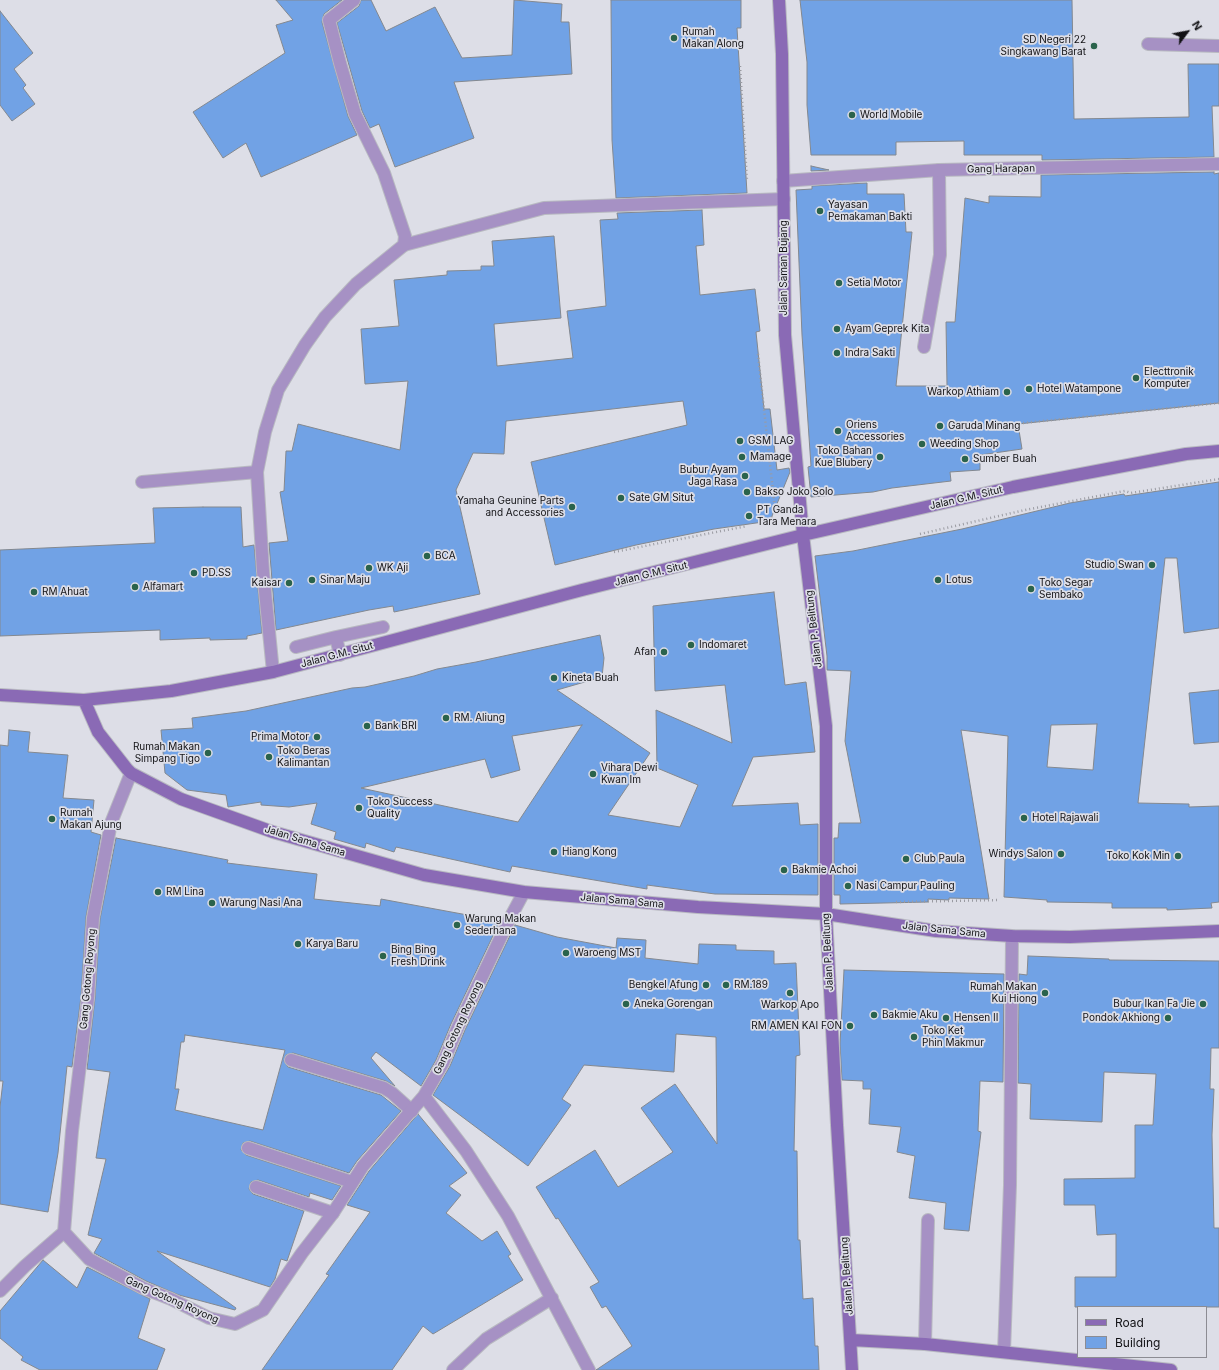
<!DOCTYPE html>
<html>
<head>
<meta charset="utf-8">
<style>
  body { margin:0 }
  #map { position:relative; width:1219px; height:1370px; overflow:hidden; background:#dddee7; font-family:Inter,sans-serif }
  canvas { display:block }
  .legend { position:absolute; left:1077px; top:1306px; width:130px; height:52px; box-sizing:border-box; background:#dddee7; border:1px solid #8c8c93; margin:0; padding:5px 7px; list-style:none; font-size:12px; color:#121215 }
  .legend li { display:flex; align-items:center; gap:8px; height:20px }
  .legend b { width:20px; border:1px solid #8c8c93 }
  .north { position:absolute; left:1167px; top:12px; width:40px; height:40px; -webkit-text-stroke:3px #dddee7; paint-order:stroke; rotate:58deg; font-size:11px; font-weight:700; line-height:16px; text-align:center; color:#121215 }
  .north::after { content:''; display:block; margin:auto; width:14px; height:18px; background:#121215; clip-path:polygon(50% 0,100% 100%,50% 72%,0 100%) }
</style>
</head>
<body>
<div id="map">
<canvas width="1219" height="1370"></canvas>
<ul class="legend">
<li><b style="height:5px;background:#8a6ab5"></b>Road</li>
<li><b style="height:11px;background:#71a2e5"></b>Building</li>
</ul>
<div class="north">N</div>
</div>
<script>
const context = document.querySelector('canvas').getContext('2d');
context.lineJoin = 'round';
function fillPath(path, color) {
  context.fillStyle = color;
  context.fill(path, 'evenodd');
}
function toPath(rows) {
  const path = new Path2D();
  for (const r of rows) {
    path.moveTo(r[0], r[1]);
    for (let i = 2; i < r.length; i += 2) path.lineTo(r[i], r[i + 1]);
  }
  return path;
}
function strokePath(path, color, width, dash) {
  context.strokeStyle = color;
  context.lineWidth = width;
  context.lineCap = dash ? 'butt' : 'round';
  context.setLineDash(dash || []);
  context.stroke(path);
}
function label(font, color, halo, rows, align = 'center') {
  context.font = font + ' Inter,sans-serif';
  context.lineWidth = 3.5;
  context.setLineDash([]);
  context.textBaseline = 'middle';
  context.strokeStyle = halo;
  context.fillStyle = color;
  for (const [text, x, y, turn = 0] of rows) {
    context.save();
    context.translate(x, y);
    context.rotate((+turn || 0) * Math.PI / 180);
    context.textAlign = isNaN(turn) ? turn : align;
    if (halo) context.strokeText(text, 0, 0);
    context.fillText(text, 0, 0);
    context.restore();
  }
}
const building = toPath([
  [276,0,342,0,324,14,322,22,348,116,357,135,261,177,246,143,223,158,193,112,285,53,276,25,293,20,276,0],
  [361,0,371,0,386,31,435,7,462,58,512,55,514,0,562,4,561,22,569,22,572,74,454,82,474,138,395,167,379,124,370,128,362,111,337,23,359,6,361,0],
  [611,0,741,0,741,28,737,28,747,193,616,198,612,140,611,0],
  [800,0,1072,0,1074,119,1189,117,1188,64,1219,64,1219,106,1212,106,1214,157,1042,160,1042,155,964,155,964,141,896,142,896,155,811,155,807,105,807,62,800,0],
  [0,11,33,53,14,69,26,85,23,88,35,104,12,121,0,105,0,11],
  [811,166,829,170,811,171,811,166],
  [1214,172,1214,174,1219,173,1219,403,1018,424,1022,449,980,455,980,470,950,472,951,481,892,488,873,492,811,497,808,467,811,466,802,335,796,190,812,189,812,186,867,183,867,194,904,194,906,232,912,232,896,386,947,386,946,322,955,322,965,198,989,203,989,196,1041,197,1041,175,1214,172],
  [702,210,704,245,696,246,700,295,755,289,760,331,756,332,764,409,770,409,777,470,789,468,790,472,770,521,714,529,636,545,555,565,531,462,687,425,683,401,506,421,504,454,473,453,456,490,480,594,394,612,393,606,369,610,276,630,269,543,288,541,280,492,284,491,286,451,292,451,298,424,400,450,408,381,365,384,361,329,399,326,394,280,447,275,447,271,481,270,481,266,494,266,492,241,554,236,561,318,494,324,497,366,573,358,567,311,606,306,600,220,618,219,617,213,702,210],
  [1219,482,1219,628,1184,633,1177,558,1165,558,1138,803,1189,804,1189,807,1219,806,1219,902,1211,903,1212,908,1167,910,1167,908,1112,908,1112,903,1047,902,1047,900,1004,897,1008,736,961,730,989,899,949,898,949,900,928,899,928,902,840,904,840,895,834,895,834,838,838,838,839,823,861,823,845,741,851,671,827,670,827,656,815,556,853,551,962,529,1070,503,1124,494,1125,496,1219,482],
  [1097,724,1093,770,1047,767,1051,725,1097,724],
  [203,507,241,507,243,547,254,545,262,633,247,636,247,639,210,640,210,638,160,640,160,630,0,636,0,550,155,543,153,508,203,507],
  [774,592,785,685,806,682,815,752,753,757,732,806,798,803,800,825,818,824,818,895,715,894,647,885,647,889,512,866,510,872,396,847,394,852,366,843,365,848,334,839,336,832,311,824,317,803,289,807,261,805,261,802,228,807,226,795,187,790,165,773,161,730,193,728,192,718,246,711,352,688,365,687,414,676,437,669,476,662,600,635,604,658,602,677,557,690,650,753,608,815,680,827,698,785,657,768,656,710,732,743,725,685,655,691,653,606,774,592],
  [582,725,518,822,361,788,485,759,491,778,520,770,512,736,582,725],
  [1219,690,1219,742,1194,744,1189,693,1219,690],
  [9,730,30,732,28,752,68,755,63,798,94,800,91,832,101,835,86,917,81,997,72,1067,67,1066,58,1153,48,1212,0,1204,0,1107,3,1081,0,1081,0,745,8,746,9,730],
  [116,838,228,860,227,863,317,874,314,899,380,906,381,899,500,921,451,1024,436,1060,421,1086,376,1052,371,1058,395,1086,386,1081,293,1053,286,1055,284,1061,288,1067,381,1095,401,1111,357,1161,349,1173,250,1141,243,1143,241,1150,246,1155,341,1186,332,1200,310,1193,309,1197,258,1180,251,1182,249,1189,253,1194,304,1211,287,1261,281,1259,275,1279,270,1287,157,1251,236,1308,235,1310,179,1295,146,1281,94,1253,102,1239,88,1235,106,1159,96,1158,110,1072,87,1069,95,998,100,919,116,838],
  [185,1035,285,1050,263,1130,175,1110,179,1089,175,1089,181,1042,184,1042,185,1035],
  [515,925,557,937,616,948,617,938,646,940,645,958,698,964,699,944,736,945,736,950,774,951,774,964,796,963,800,1055,796,1056,794,1151,797,1151,798,1240,800,1240,803,1299,813,1298,815,1346,818,1346,819,1370,596,1370,632,1346,606,1306,602,1308,590,1287,599,1282,558,1218,556,1219,536,1187,595,1150,618,1187,673,1152,641,1108,675,1084,717,1144,716,1037,676,1034,674,1072,584,1065,562,1099,571,1105,528,1166,433,1095,450,1066,465,1030,515,925],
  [1028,956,1109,959,1109,960,1219,961,1219,1048,1211,1048,1210,1089,1214,1089,1212,1135,1214,1228,1219,1228,1219,1307,1075,1307,1075,1277,1116,1277,1116,1234,1097,1235,1095,1205,1064,1205,1064,1179,1135,1178,1135,1125,1153,1125,1156,1074,1104,1072,1102,1122,1030,1119,1031,1084,1018,1083,1019,974,1027,975,1028,956],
  [844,970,1004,974,1003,1082,980,1081,978,1131,981,1132,969,1231,944,1229,946,1203,909,1198,915,1156,897,1152,901,1127,869,1124,871,1089,863,1089,863,1081,842,1080,840,1044,844,970],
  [418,1114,467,1173,449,1186,461,1195,446,1213,482,1241,497,1231,511,1254,508,1256,523,1280,433,1334,423,1326,392,1370,262,1370,329,1275,326,1274,370,1212,347,1205,369,1171,418,1114],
  [43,1260,77,1288,87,1267,150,1299,138,1338,165,1349,157,1370,40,1370,21,1360,23,1357,0,1338,0,1311,43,1260]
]);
fillPath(building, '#71a2e5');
strokePath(building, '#83888f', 1);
const lane = toPath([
  [1148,44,1219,46],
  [404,245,544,208,784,199],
  [924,347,940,255,939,170],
  [142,482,257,472],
  [296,647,336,637],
  [340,655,336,637,383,627],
  [291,1060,384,1088,392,1093,412,1111],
  [248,1148,352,1182],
  [256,1187,333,1213],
  [925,1344,928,1220]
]);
const street = toPath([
  [783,181,939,170,1219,164],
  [273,672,263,571,257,472,265,432,278,390,305,345,325,317,356,284,404,245,405,236,384,173,355,114,340,63,329,20,354,0],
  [131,773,111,823,93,918,88,998,72,1131,64,1232,89,1259,143,1288,171,1299,209,1318,235,1324,263,1310,302,1253,333,1213,363,1166,424,1096,443,1063,458,1027,509,920,524,892],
  [424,1096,466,1151,508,1216,589,1370],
  [0,1291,25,1266,64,1232],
  [1004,1352,1010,1185,1012,936],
  [453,1370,486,1339,552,1298]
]);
const secondary = toPath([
  [779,0,782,54,785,335,803,535,826,726,826,914,837,1125,852,1370],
  [0,695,84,700,171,691,273,672,582,590,803,535,1013,487,1186,454,1219,451],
  [84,700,98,732,127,769,131,773,181,799,273,832,424,875,524,892,698,907,826,914,936,931,1012,936,1070,937,1219,931],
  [851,1340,925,1344,1171,1370]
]);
strokePath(lane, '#b8b9c1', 14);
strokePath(street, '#b8b9c1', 14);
strokePath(secondary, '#b8b9c1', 14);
strokePath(toPath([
  [740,66,747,181],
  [758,354,775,510,770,521],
  [1023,423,1219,403],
  [920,534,1025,510,1125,491,1131,493,1219,479],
  [614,552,747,526],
  [896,902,1000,900]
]), '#9a9ba2', 2.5, [1, 3]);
strokePath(lane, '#a691c4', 12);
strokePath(street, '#a691c4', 12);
strokePath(secondary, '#8a6ab5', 12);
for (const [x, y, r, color] of [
  [674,38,4,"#2a634c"],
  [1094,46,4,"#2a634c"],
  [852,115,4,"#2a634c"],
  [820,211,4,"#2a634c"],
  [839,283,4,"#2a634c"],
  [837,329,4,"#2a634c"],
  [837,353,4,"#2a634c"],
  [1136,378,4,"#2a634c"],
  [1029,389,4,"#2a634c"],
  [1007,392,4,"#2a634c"],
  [940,426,4,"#2a634c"],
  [838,431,4,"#2a634c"],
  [740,441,4,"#2a634c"],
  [922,444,4,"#2a634c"],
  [742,457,4,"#2a634c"],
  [880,457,4,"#2a634c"],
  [965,459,4,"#2a634c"],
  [745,476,4,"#2a634c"],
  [747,492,4,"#2a634c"],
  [621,498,4,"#2a634c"],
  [572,507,4,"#2a634c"],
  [749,516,4,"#2a634c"],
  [427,556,4,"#2a634c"],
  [1152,565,4,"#2a634c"],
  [369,568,4,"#2a634c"],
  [194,573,4,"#2a634c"],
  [312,580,4,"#2a634c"],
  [938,580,4,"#2a634c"],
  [289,583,4,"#2a634c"],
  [135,587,4,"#2a634c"],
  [1031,589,4,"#2a634c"],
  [34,592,4,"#2a634c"],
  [691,645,4,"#2a634c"],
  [664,652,4,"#2a634c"],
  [554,678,4,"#2a634c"],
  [446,718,4,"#2a634c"],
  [367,726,4,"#2a634c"],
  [317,737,4,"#2a634c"],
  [208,753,4,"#2a634c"],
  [269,757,4,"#2a634c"],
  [593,774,4,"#2a634c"],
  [359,808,4,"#2a634c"],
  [1024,818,4,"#2a634c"],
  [52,819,4,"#2a634c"],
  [554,852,4,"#2a634c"],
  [1061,854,4,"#2a634c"],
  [1178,856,4,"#2a634c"],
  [906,859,4,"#2a634c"],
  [784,870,4,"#2a634c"],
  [848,886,4,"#2a634c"],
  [158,892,4,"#2a634c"],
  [212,903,4,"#2a634c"],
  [457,925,4,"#2a634c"],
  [298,944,4,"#2a634c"],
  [566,953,4,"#2a634c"],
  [383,956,4,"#2a634c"],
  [706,985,4,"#2a634c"],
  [726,985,4,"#2a634c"],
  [790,993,4,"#2a634c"],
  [1045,993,4,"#2a634c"],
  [626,1004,4,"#2a634c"],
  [1203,1004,4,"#2a634c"],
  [874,1015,4,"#2a634c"],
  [946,1018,4,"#2a634c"],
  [1168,1018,4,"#2a634c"],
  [850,1026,4,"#2a634c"],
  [914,1037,4,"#2a634c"]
]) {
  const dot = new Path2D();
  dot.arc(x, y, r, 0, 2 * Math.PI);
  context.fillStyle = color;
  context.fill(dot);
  strokePath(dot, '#dddee7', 1.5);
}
label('10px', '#121215', '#dddee7', [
  ["Rumah",682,32],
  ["Makan Along",682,44],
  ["SD Negeri 22",1086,40,"right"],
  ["Singkawang Barat",1086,52,"right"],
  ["World Mobile",860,115],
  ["Yayasan",828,205],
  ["Pemakaman Bakti",828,217],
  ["Setia Motor",847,283],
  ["Ayam Geprek Kita",845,329],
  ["Indra Sakti",845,353],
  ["Electtronik",1144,372],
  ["Komputer",1144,384],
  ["Hotel Watampone",1037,389],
  ["Warkop Athiam",999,392,"right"],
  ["Oriens",846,425],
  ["Accessories",846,437],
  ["Garuda Minang",948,426],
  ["GSM LAG",748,441],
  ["Weeding Shop",930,444],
  ["Toko Bahan",872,451,"right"],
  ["Kue Blubery",872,463,"right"],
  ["Mamage",750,457],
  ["Sumber Buah",973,459],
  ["Bubur Ayam",737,470,"right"],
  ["Jaga Rasa",737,482,"right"],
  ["Bakso Joko Solo",755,492],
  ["Sate GM Situt",629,498],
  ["Yamaha Geunine Parts",564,501,"right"],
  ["and Accessories",564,513,"right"],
  ["PT Ganda",757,510],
  ["Tara Menara",757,522],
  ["BCA",435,556],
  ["Studio Swan",1144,565,"right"],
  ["WK Aji",377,568],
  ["PD.SS",202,573],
  ["Sinar Maju",320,580],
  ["Lotus",946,580],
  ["Kaisar",281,583,"right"],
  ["Toko Segar",1039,583],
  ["Sembako",1039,595],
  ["Alfamart",143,587],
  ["RM Ahuat",42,592],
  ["Indomaret",699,645],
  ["Afan",656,652,"right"],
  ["Kineta Buah",562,678],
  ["RM. Aliung",454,718],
  ["Bank BRI",375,726],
  ["Prima Motor",309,737,"right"],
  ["Rumah Makan",200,747,"right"],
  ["Simpang Tigo",200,759,"right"],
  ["Toko Beras",277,751],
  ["Kalimantan",277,763],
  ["Vihara Dewi",601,768],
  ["Kwan Im",601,780],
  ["Toko Success",367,802],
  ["Quality",367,814],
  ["Rumah",60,813],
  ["Makan Ajung",60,825],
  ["Hotel Rajawali",1032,818],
  ["Hiang Kong",562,852],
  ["Windys Salon",1053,854,"right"],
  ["Toko Kok Min",1170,856,"right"],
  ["Club Paula",914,859],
  ["Bakmie Achoi",792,870],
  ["Nasi Campur Pauling",856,886],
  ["RM Lina",166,892],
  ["Warung Nasi Ana",220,903],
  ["Warung Makan",465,919],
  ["Sederhana",465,931],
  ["Karya Baru",306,944],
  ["Bing Bing",391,950],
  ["Fresh Drink",391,962],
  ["Waroeng MST",574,953],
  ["Bengkel Afung",698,985,"right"],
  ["RM.189",734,985],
  ["Rumah Makan",1037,987,"right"],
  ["Kui Hiong",1037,999,"right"],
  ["Aneka Gorengan",634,1004],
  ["Bubur Ikan Fa Jie",1195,1004,"right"],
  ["Warkop Apo",790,1005,"center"],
  ["Bakmie Aku",882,1015],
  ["Hensen II",954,1018],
  ["Pondok Akhiong",1160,1018,"right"],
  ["RM AMEN KAI FON",842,1026,"right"],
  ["Toko Ket",922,1031],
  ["Phin Makmur",922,1043]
], 'left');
label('10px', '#121215', '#dddee7', [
  ["Gang Harapan",1001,169,-1],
  ["Jalan Saman Bujang",784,268,-90],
  ["Jalan G.M. Situt",966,498,-13],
  ["Jalan G.M. Situt",651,574,-14],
  ["Jalan P. Belitung",814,629,-97],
  ["Jalan G.M. Situt",337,655,-15],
  ["Jalan Sama Sama",305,841,17],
  ["Jalan Sama Sama",622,901,5],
  ["Jalan Sama Sama",944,930,6],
  ["Jalan P. Belitung",828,952,-93],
  ["Gang Gotong Royong",88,979,-85],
  ["Gang Gotong Royong",458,1028,-65],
  ["Jalan P. Belitung",847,1276,-94],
  ["Gang Gotong Royong",172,1300,24]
]);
</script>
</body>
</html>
